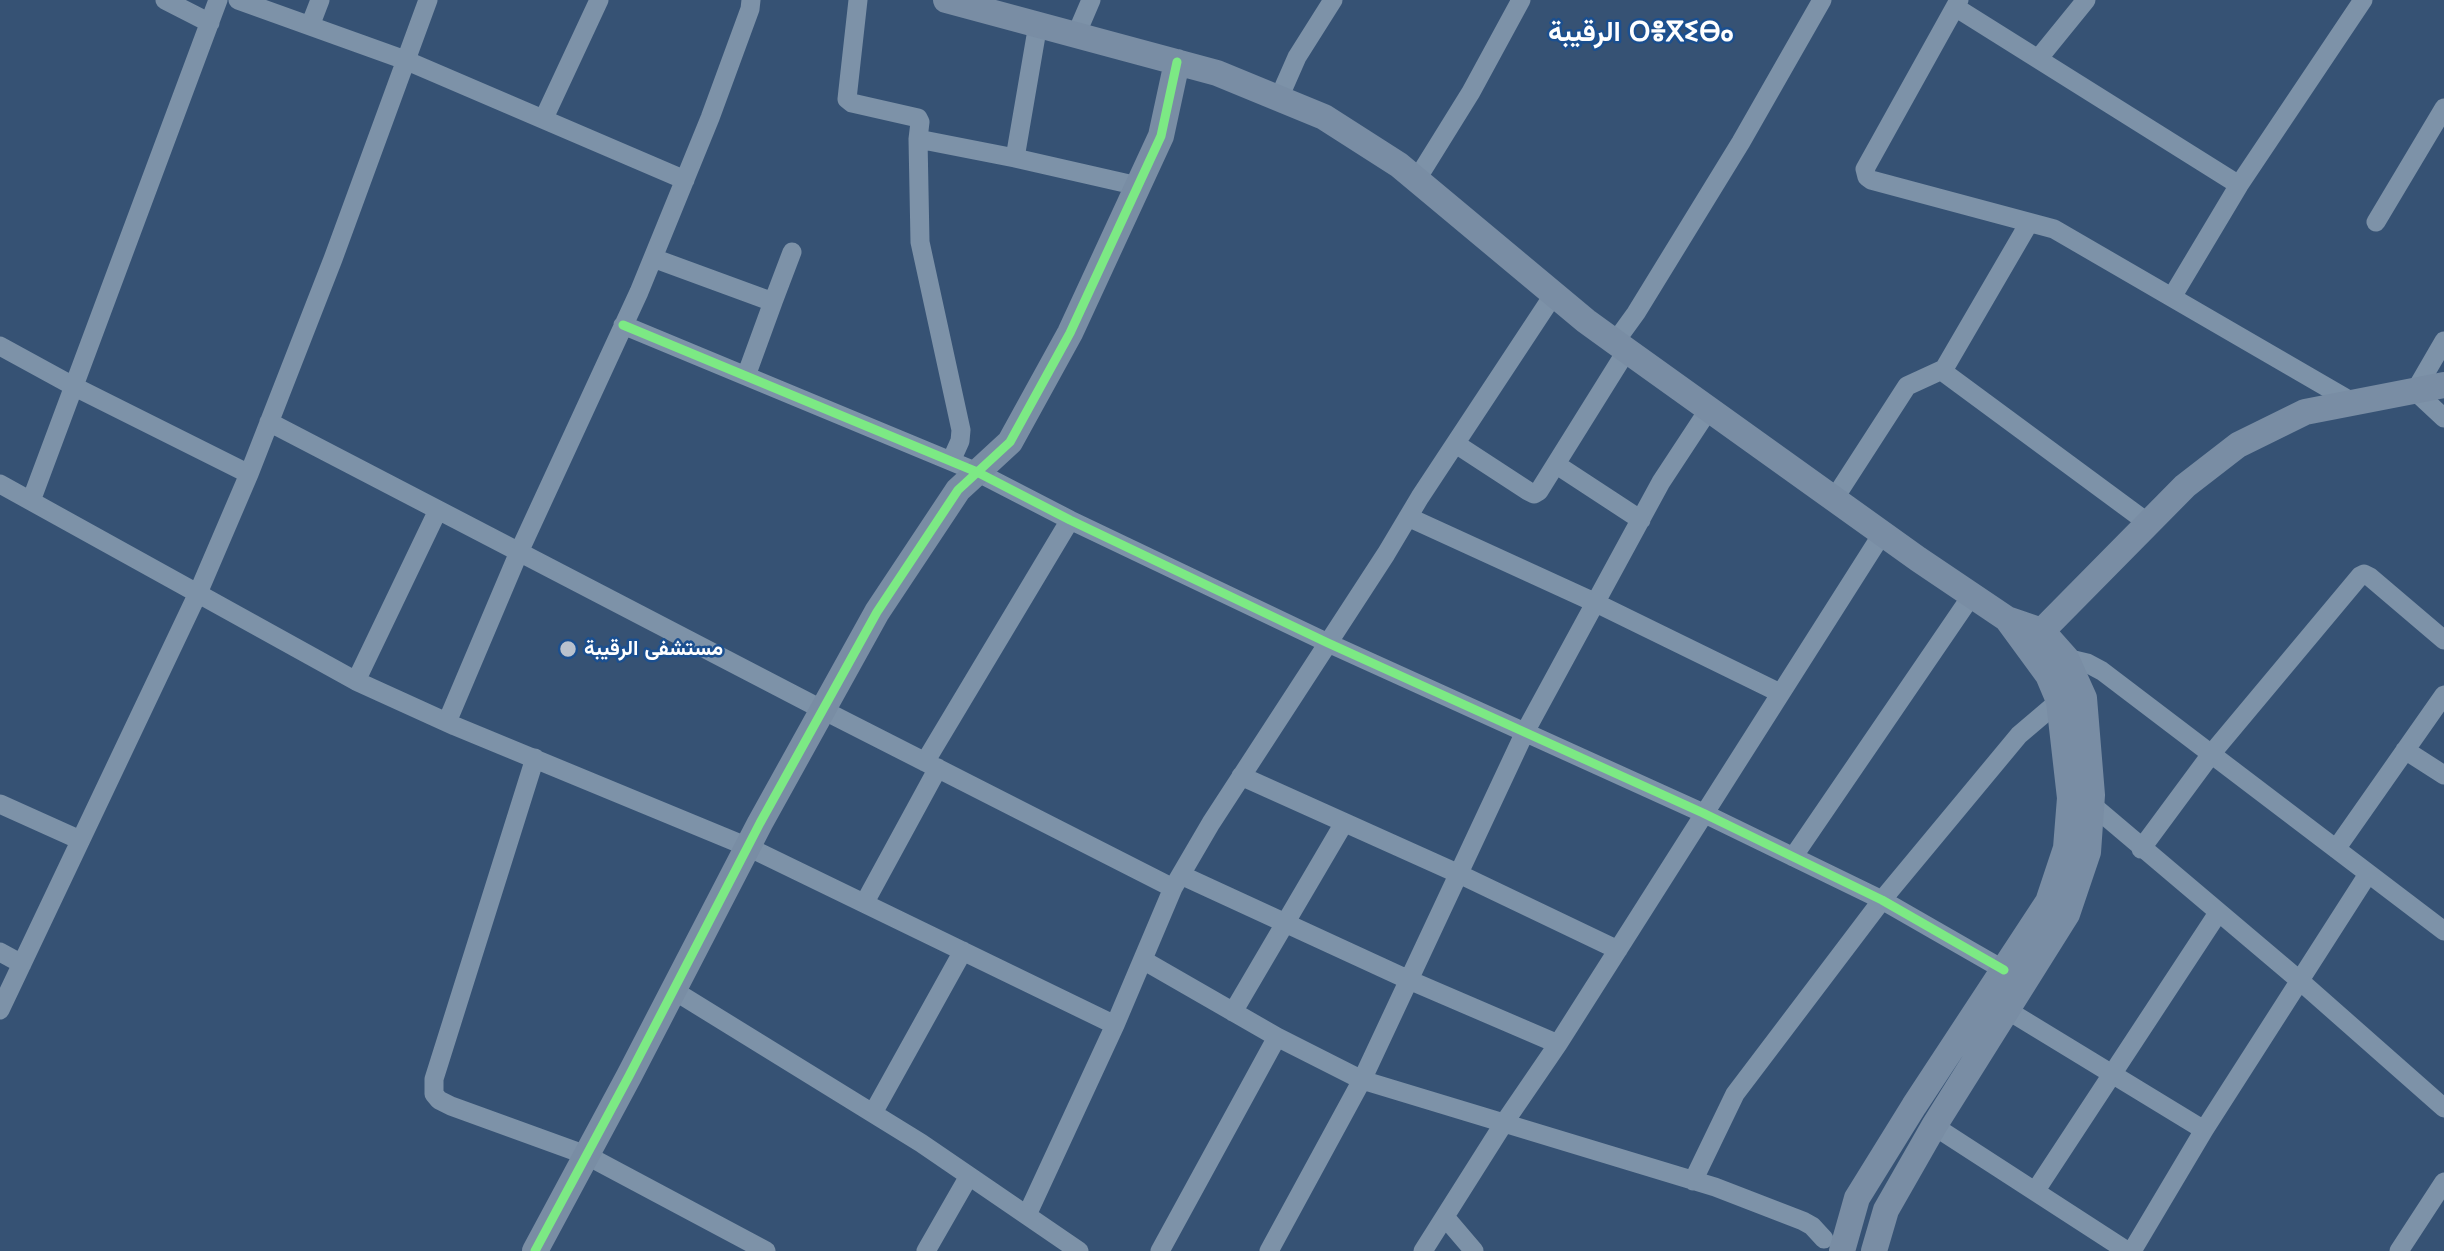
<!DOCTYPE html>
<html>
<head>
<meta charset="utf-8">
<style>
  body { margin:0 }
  canvas { display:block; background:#365274 }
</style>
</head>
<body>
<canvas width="2444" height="1251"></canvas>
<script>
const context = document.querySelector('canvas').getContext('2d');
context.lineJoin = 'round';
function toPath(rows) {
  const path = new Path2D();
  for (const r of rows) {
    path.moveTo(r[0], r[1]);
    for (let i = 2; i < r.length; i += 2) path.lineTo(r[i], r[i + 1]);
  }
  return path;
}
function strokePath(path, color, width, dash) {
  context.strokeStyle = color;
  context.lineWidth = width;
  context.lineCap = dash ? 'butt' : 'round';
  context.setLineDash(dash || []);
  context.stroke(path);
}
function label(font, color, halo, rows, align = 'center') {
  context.font = font + ' Montserrat,Vazirmatn,"Noto Sans Tifinagh",sans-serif';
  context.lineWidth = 5;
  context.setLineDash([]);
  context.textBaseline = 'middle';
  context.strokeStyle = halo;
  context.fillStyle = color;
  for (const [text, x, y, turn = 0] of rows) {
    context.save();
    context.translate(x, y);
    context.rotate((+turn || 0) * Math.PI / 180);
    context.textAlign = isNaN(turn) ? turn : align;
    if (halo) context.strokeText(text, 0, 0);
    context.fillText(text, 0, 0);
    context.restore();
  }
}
strokePath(toPath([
  [165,0,210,23],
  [238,0,405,60,685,180],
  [858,0,847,99,852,103,918,118,920,122,918,139,920,242,961,430,960,441,951,461],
  [1959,0,1865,169,1867,177,1871,180,2054,229,2354,403],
  [1955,7,2239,185],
  [310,26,320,0],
  [1076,35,1091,0],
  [2038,59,2086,0],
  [1279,98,1297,57,1333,0],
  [544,118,599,0],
  [918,139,1015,158,1138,186],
  [1015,158,1038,24],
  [1417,179,1471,92,1521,0],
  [2376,222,2444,108],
  [653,258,773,302,746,376],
  [2172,297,2239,185,2363,0],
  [773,302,792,252],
  [623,325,977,472,1070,520,1328,643,1703,813,1882,900,2004,970],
  [2444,341,2415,391,2444,418],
  [1615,342,1636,313,1741,142,1822,0],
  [0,346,75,387,249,474],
  [1942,371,2148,523],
  [269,422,823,710,1173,888],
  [1456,444,1528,491,1534,494,1539,491,1627,350],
  [1557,465,1641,520],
  [0,484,356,681,455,726,748,847,1115,1025],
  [1834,499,1907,386,1944,369,2029,223],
  [31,501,218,0],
  [1408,517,1596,603,1780,693],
  [2066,658,2087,663,2102,671,2444,931],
  [356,681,438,510],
  [447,722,519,552,639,292,710,118,750,9,751,0],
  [2405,750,2444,775],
  [535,758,434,1079,434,1094,439,1100,451,1106,586,1155,766,1251],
  [925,762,1070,520],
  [1241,776,1459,874,1618,950],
  [0,804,80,840],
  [2091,804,2299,980,2444,1108],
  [2141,849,2212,753,2360,576,2364,574,2370,577,2444,640],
  [2336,849,2444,695],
  [1793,857,1972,595],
  [1181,875,1409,980,1558,1044],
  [865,902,938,768],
  [0,952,22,964],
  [1143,960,1277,1037,1362,1080,1715,1187,1803,1221,1812,1226,1824,1239],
  [673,990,921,1143,1079,1251],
  [0,1010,198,593,249,474,333,259,428,0],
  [2007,1010,2204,1130],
  [1233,1012,1344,823],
  [873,1113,963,951],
  [1934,1126,2127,1251],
  [1693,1181,1735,1094,1882,900,2019,735,2059,701],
  [2036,1190,2218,913],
  [1027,1215,1115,1025,1173,888,1211,823,1386,554,1420,497,1554,294],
  [1445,1217,1474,1251],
  [926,1251,969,1176],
  [1160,1251,1277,1037],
  [1269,1251,1362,1080,1525,732,1661,482,1709,409],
  [1423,1251,1504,1123,1558,1044,1882,534],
  [2132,1251,2204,1130,2368,874],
  [2399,1251,2444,1182]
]), '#7d92a8', 19);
strokePath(toPath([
  [946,0,1217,73,1324,117,1399,165,1586,321,1615,342,1918,559,2007,619,2042,631,2066,658,2084,698,2092,795,2088,852,2067,914,1934,1126,1886,1210,1874,1251],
  [2031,642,2185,486,2238,445,2305,412,2444,385],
  [535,1251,629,1076,760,823,877,612,958,490,1010,442,1070,333,1161,136,1177,62],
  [1842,1251,1857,1198,1914,1106,2048,902,2066,848,2070,798,2059,701,2048,675,2007,619]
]), '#798da4', 26);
strokePath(toPath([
  [623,325,977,472,1070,520,1328,643,1703,813,1882,900,2004,970],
  [535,1251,629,1076,760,823,877,612,958,490,1010,442,1070,333,1161,136,1177,62]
]), '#7ce984', 9);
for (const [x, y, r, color] of [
  [568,649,9,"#b9c2ce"]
]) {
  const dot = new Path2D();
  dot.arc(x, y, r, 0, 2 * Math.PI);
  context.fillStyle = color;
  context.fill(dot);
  strokePath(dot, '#1b4f8f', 2.5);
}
label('bold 21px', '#fff', '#1b4f8f', [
  ["مستشفى الرقيبة",584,649]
], 'left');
label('bold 28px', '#fff', '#1b4f8f', [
  ["الرقيبة ⵔⴻⴳⵉⴱⴰ",1641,33]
]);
</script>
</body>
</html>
